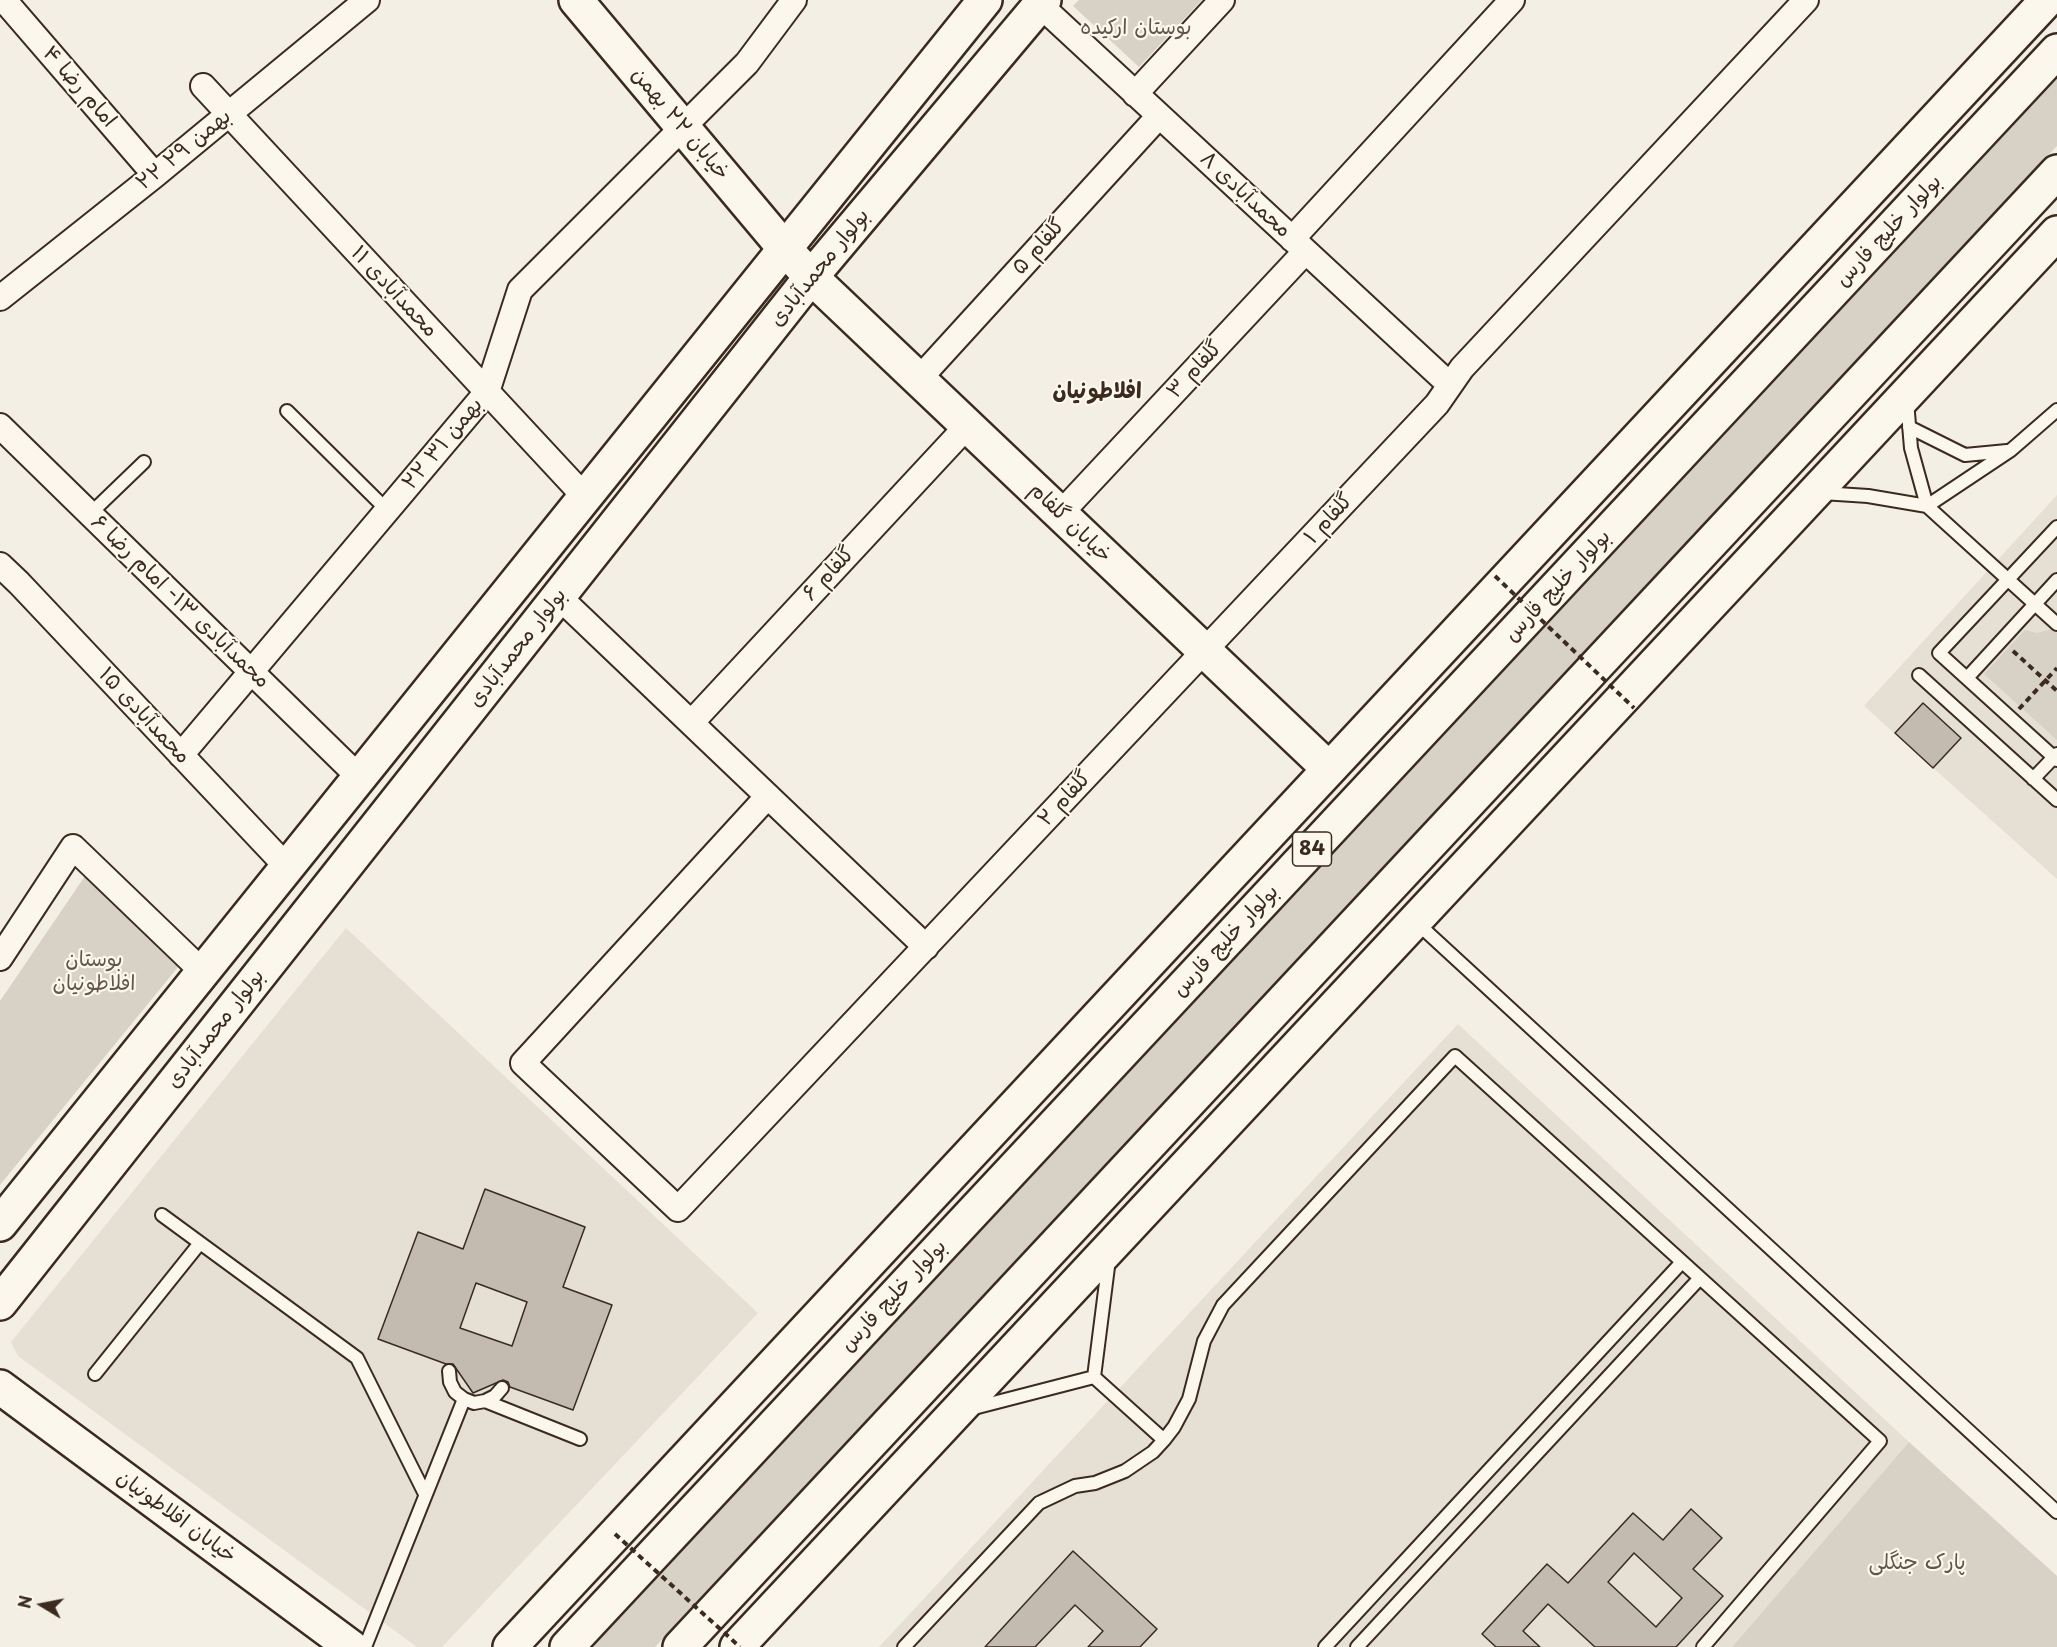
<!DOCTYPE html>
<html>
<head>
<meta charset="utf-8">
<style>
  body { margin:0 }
  #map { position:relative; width:2057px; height:1647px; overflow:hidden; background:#f3efe4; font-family:"Playpen Sans",sans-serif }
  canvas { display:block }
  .north { position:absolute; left:12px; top:1575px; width:60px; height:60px; -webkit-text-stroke:4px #fbf7ec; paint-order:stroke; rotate:280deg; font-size:16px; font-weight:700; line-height:24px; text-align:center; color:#3b2a1e }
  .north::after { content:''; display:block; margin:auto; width:21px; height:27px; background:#3b2a1e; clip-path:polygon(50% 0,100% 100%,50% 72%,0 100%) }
</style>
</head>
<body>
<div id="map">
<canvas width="2057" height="1647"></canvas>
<div class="north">N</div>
</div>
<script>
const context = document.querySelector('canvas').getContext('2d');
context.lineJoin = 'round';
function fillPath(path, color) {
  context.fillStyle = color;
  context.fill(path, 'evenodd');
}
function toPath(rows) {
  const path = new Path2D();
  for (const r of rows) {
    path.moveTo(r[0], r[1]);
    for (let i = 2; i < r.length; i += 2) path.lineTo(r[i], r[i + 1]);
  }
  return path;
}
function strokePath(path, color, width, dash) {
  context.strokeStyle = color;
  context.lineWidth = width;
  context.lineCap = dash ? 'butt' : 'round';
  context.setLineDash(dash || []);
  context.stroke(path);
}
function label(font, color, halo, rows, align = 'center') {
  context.font = font + ' "Playpen Sans","Playpen Sans Arabic",sans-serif';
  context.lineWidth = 4.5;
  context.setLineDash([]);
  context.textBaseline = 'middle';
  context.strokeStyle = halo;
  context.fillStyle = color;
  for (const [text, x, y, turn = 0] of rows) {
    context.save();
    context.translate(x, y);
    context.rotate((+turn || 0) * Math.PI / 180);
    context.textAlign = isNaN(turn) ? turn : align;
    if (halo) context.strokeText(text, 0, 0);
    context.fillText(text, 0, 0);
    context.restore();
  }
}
fillPath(toPath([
  [2057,495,2057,879,1864,706],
  [346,928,758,1313,442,1647,417,1647,18,1356,11,1342],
  [1458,1024,1909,1442,1732,1647,879,1647]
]), '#e5dfd4');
fillPath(toPath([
  [1079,0,1202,0,1139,67,1073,6],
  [2057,77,2057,146,655,1647,592,1647],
  [2052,629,2057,633,2057,740,1984,674,2025,630,2037,633],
  [85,876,178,967,0,1185,0,1001],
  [1909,1442,2057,1576,2057,1647,1732,1647]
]), '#d8d1c6');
const building = toPath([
  [1923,703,1961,738,1933,768,1895,733,1923,703],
  [485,1189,585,1227,563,1287,612,1305,573,1410,510,1387,508,1382,503,1380,473,1393,453,1364,446,1364,378,1339,418,1232,463,1249,485,1189],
  [476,1283,527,1302,512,1346,460,1328,476,1283],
  [1691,1509,1722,1538,1693,1569,1723,1596,1676,1647,1595,1647,1548,1604,1523,1631,1540,1647,1496,1647,1482,1634,1547,1564,1568,1583,1633,1513,1663,1540,1691,1509],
  [1634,1553,1682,1598,1656,1627,1608,1582,1634,1553],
  [1073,1551,1157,1629,1140,1647,1088,1647,1103,1631,1075,1605,1035,1647,985,1647,1073,1551]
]);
fillPath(building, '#c3bbb0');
strokePath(building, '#3b2a1e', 1.5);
const lane = toPath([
  [2057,410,2011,450,1927,506,2057,624],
  [287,411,387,510],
  [1909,427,1965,455,2007,451],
  [1822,493,1868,496,1927,506,1911,448,1907,401],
  [90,514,144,462],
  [2057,527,1939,653,2057,760],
  [1919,675,2057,800],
  [1967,678,2057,580],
  [2033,779,2057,754],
  [1416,922,2057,1512],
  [162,1215,357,1358,425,1494],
  [449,1371,450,1382,455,1392,464,1399,474,1403,485,1401,495,1396,502,1388],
  [95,1374,200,1243],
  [1094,1377,1109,1259],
  [1094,1377,1164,1440],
  [485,1401,580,1439],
  [970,1409,1094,1377],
  [365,1647,464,1399],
  [904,1647,1039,1503,1075,1486,1095,1483,1125,1471,1153,1452,1164,1440,1174,1427,1189,1399,1204,1341,1223,1305,1455,1056,1880,1441,1703,1647],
  [1325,1647,1682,1262],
  [1357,1647,1700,1278]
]);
const street = toPath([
  [4,0,155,175],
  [1040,5,1450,385],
  [203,86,585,497],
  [1135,94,1222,0],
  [1292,239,1512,0],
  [0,298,155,175,367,0],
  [919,379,1159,116],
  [0,426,360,778],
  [1060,514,1305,252],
  [0,565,19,583,287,867],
  [558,596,926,947],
  [691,723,968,425],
  [181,755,487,392,520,290,747,63,794,0],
  [768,796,523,1063,678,1209,1437,404,1462,368,1806,0],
  [0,958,73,847,203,972]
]);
const secondary = toPath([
  [576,0,785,249,811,277,1329,769],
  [0,1387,351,1647],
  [510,1647,2047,0],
  [737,1647,2057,233]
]);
const primary = toPath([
  [0,1224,985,0],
  [0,1303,811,277,1044,0]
]);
const highway = toPath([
  [567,1647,2057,51],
  [680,1647,2057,172]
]);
strokePath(lane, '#3b2a1e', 16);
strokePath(street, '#3b2a1e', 28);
strokePath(secondary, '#3b2a1e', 38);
strokePath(primary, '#3b2a1e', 38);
strokePath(highway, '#3b2a1e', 38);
strokePath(toPath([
  [2013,651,2057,691],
  [2019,709,2057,668]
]), '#3b2a1e', 4, [6, 4.5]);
strokePath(lane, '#fbf7ec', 12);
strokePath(street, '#fbf7ec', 24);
strokePath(secondary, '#fbf7ec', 33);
strokePath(primary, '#fbf7ec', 33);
strokePath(highway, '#fbf7ec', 33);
strokePath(toPath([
  [1495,576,1634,708],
  [615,1534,740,1647]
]), '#3b2a1e', 4, [6, 4.5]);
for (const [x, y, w] of [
  [1312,849,39]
]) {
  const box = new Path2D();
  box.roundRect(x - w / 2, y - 17, w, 34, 4.5);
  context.fillStyle = '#fbf7ec';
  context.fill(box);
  strokePath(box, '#3b2a1e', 1.5);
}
label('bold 20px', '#3b2a1e', null, [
  ["84",1312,849]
]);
label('21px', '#625448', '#fbf7ec', [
  ["بوستان ارکیده",1136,28],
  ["بوستان",94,960],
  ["افلاطونیان",94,984],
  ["پارک جنگلی",1917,1563]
]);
label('21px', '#3b2a1e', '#fbf7ec', [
  ["امام رضا ۴",79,87,49],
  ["خیابان ۲۲ بهمن",680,124,50],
  ["۲۲ بهمن ۲۹",184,150,-39],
  ["محمدآبادی ۸",1245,195,43],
  ["بولوار خلیج فارس",1889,231,-47],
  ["گلفام ۵",1039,247,-48],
  ["بولوار محمدآبادی",820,268,-51],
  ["محمدآبادی ۱۱",394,292,47],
  ["گلفام ۳",1195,370,-47],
  ["۲۲ بهمن ۳۱",443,444,-50],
  ["گلفام ۱",1329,519,-47],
  ["خیابان گلفام",1070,523,44],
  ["گلفام ۶",829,574,-47],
  ["بولوار خلیج فارس",1558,586,-47],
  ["محمدآبادی ۱۳- امام رضا ۶",180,602,44],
  ["بولوار محمدآبادی",518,648,-52],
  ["محمدآبادی ۱۵",144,716,47],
  ["گلفام ۲",1065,799,-47],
  ["بولوار خلیج فارس",1226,941,-47],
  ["بولوار محمدآبادی",216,1029,-52],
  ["بولوار خلیج فارس",894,1296,-47],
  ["خیابان افلاطونیان",176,1517,36]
]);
label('bold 22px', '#3b2a1e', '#fbf7ec', [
  ["افلاطونیان",1097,392]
]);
</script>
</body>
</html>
